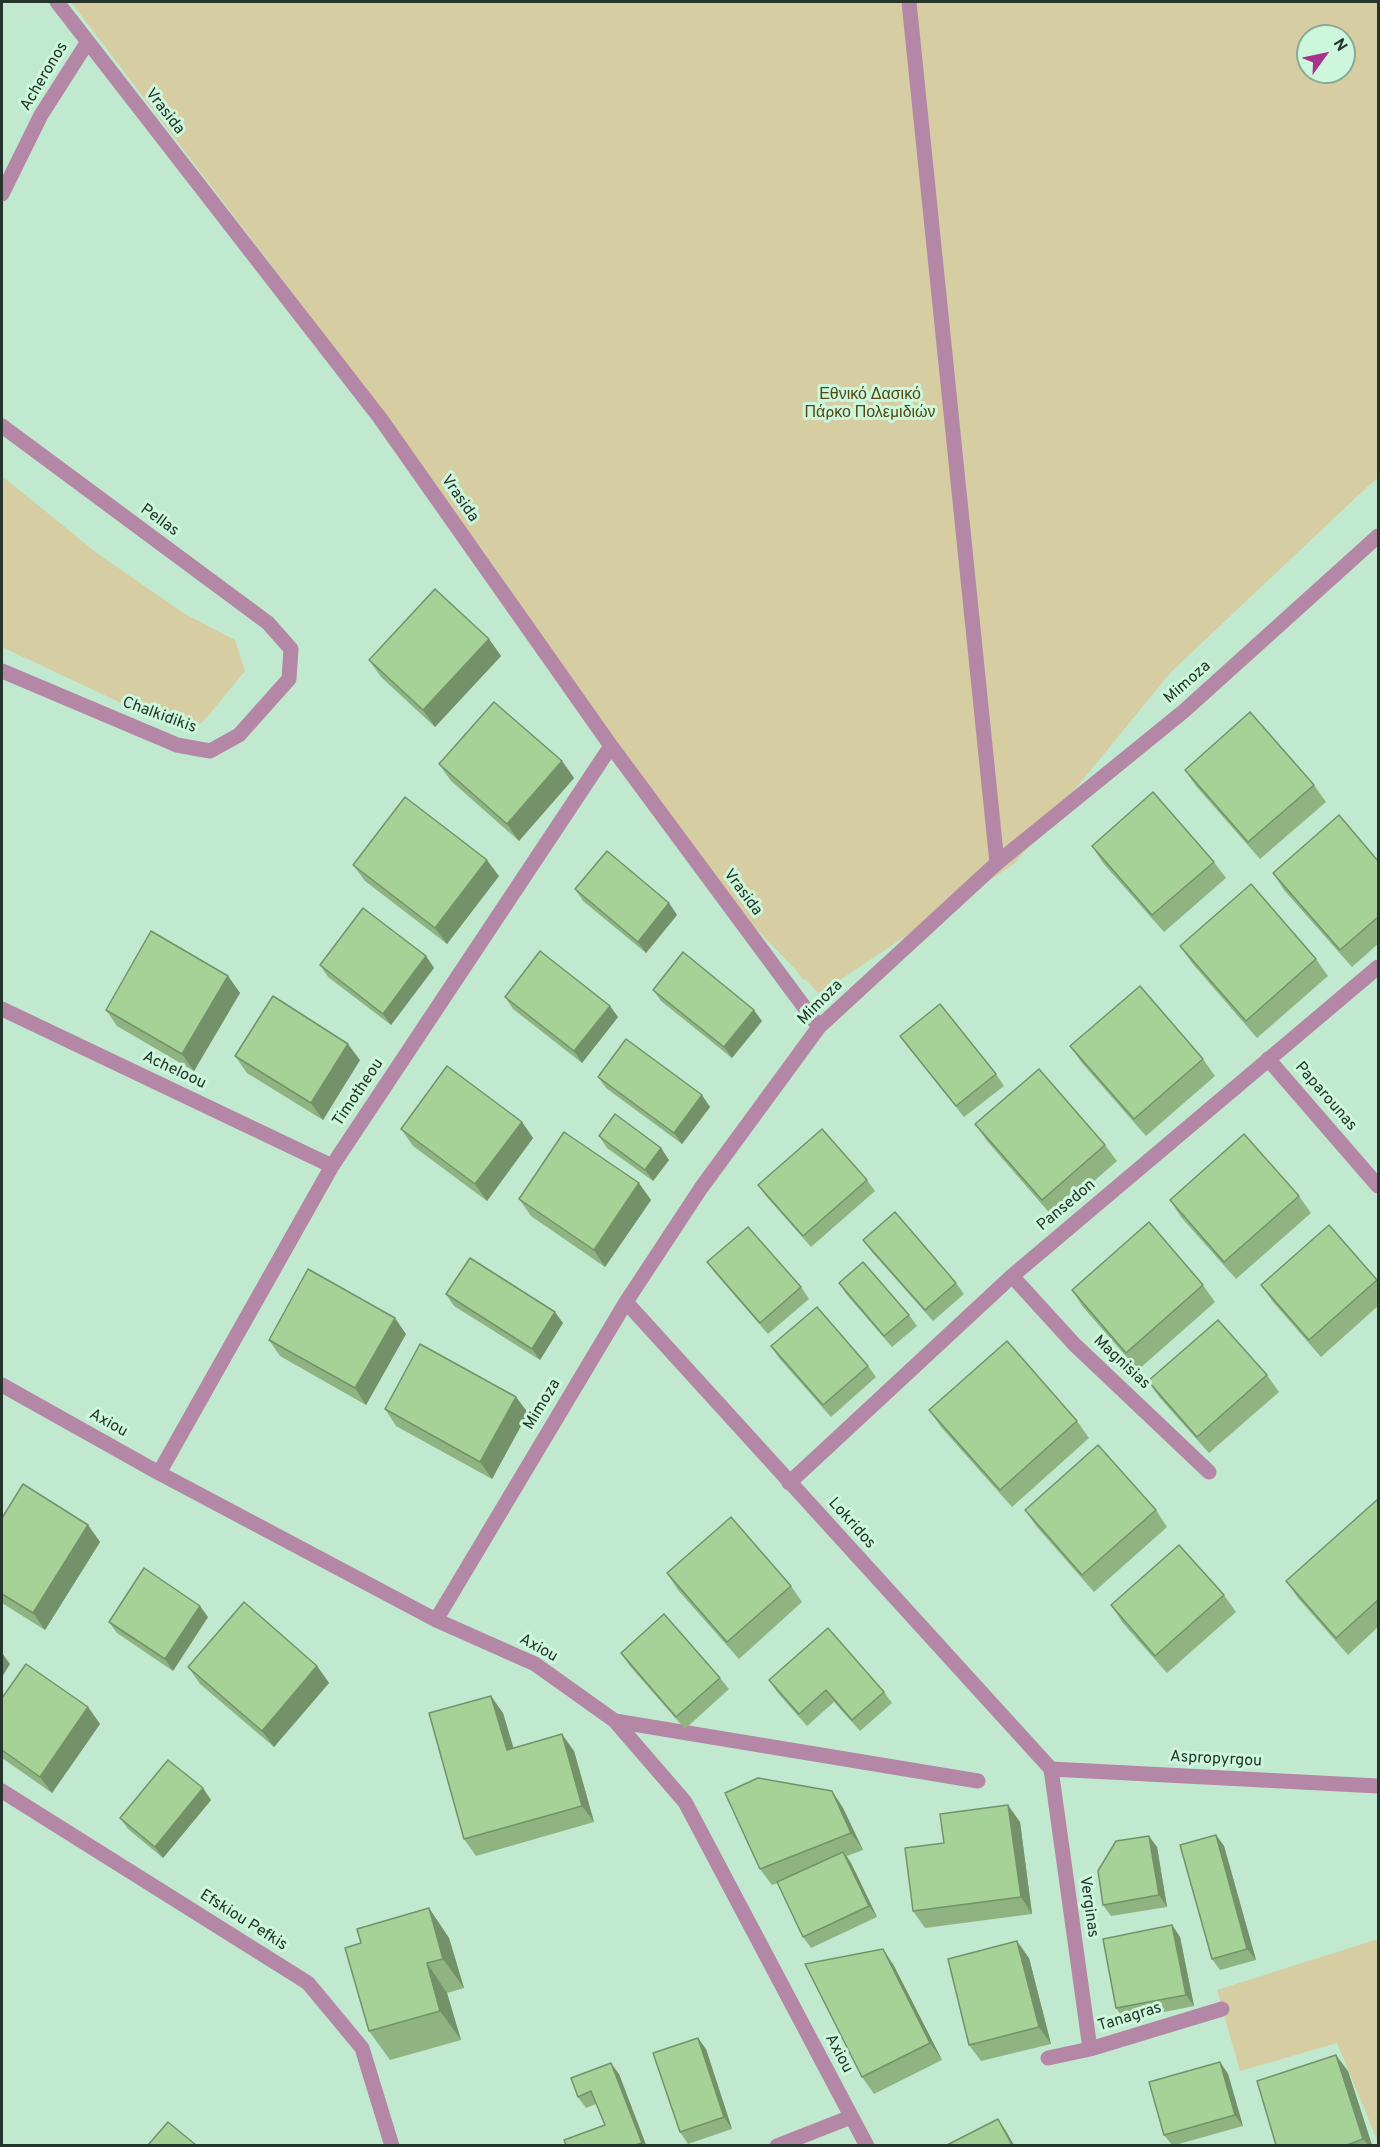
<!DOCTYPE html>
<html>
<head>
<meta charset="utf-8">
<style>
  body { margin:0 }
  #map { position:relative; width:1380px; height:2147px; overflow:hidden; background:#c0e9d0; font-family:Overpass,sans-serif }
  canvas { display:block }
  .frame { position:absolute; inset:0; border:3px solid #25352b; pointer-events:none }
  .north { position:absolute; left:1296px; top:24px; width:60px; height:60px; box-sizing:border-box; background:#cdf7dd; border:2px solid #8aa996; border-radius:50%; rotate:57deg; font-size:16px; font-weight:700; line-height:24px; text-align:center; color:#25352b }
  .north::after { content:''; display:block; margin:auto; width:21px; height:27px; background:#a7338d; clip-path:polygon(50% 0,100% 100%,50% 72%,0 100%) }
</style>
</head>
<body>
<div id="map">
<canvas width="1380" height="2147"></canvas>
<div class="frame"></div>
<div class="north">N</div>
</div>
<script>
const context = document.querySelector('canvas').getContext('2d');
context.lineJoin = 'round';
function fillPath(path, color) {
  context.fillStyle = color;
  context.fill(path, 'evenodd');
}
function toPath(rows) {
  const path = new Path2D();
  for (const r of rows) {
    path.moveTo(r[0], r[1]);
    for (let i = 2; i < r.length; i += 2) path.lineTo(r[i], r[i + 1]);
  }
  return path;
}
function strokePath(path, color, width, dash) {
  context.strokeStyle = color;
  context.lineWidth = width;
  context.lineCap = dash ? 'butt' : 'round';
  context.setLineDash(dash || []);
  context.stroke(path);
}
function label(font, color, halo, rows, align = 'center') {
  context.font = font + ' Overpass,sans-serif';
  context.lineWidth = 6;
  context.setLineDash([]);
  context.textBaseline = 'middle';
  context.strokeStyle = halo;
  context.fillStyle = color;
  for (const [text, x, y, turn = 0] of rows) {
    context.save();
    context.translate(x, y);
    context.rotate((+turn || 0) * Math.PI / 180);
    context.textAlign = isNaN(turn) ? turn : align;
    if (halo) context.strokeText(text, 0, 0);
    context.fillText(text, 0, 0);
    context.restore();
  }
}
fillPath(toPath([
  [71,2,1378,2,1378,478,1366,488,1171,672,1014,864,819,994,805,979,803,980,795,969,680,850,494,566,364,387],
  [1308,36,1344,36,1344,72,1308,72],
  [2,476,98,554,185,614,235,640,245,671,202,723,183,732,2,647],
  [1378,1939,1378,2142,1337,2043,1240,2071,1217,1990]
]), '#d6cda2');
strokePath(toPath([
  [57,2,380,418,611,746,819,1027],
  [909,2,997,863],
  [2,194,41,115,87,43],
  [2,426,268,623,291,649,289,679,239,735,210,751,177,745,2,671],
  [2,1009,332,1166],
  [1268,1059,1378,1186],
  [1012,1276,1074,1344,1209,1472],
  [626,1302,1051,1769],
  [2,1385,159,1473,436,1620,535,1664,615,1721,685,1802,867,2146],
  [159,1473,332,1166,611,746],
  [789,1483,1012,1276,1378,967],
  [436,1620,626,1302,701,1188,819,1027,997,863,1184,711,1378,536],
  [615,1721,978,1781],
  [1051,1769,1378,1786],
  [1051,1769,1090,2049],
  [2,1791,308,1983,362,2048,392,2146],
  [1048,2058,1090,2049,1222,2009],
  [777,2146,851,2117]
]), '#b487a6', 15);
fillPath(toPath([
  [489,639,501,656,435,727,381,677,369,660],
  [562,761,574,778,519,841,451,781,439,764],
  [1185,770,1314,785,1326,802,1260,859,1196,786],
  [1092,846,1214,862,1226,878,1164,932,1103,863],
  [1378,861,1378,944,1352,967,1284,890,1273,873],
  [353,865,499,876,447,944,365,881],
  [575,889,669,903,677,915,646,953,583,901],
  [1180,946,1316,959,1328,976,1257,1038,1192,963],
  [426,956,434,968,391,1025,328,977,320,965],
  [228,976,240,993,194,1071,117,1026,106,1010],
  [653,990,762,1021,732,1058,661,1001],
  [505,997,610,1006,618,1017,582,1063,513,1009],
  [900,1036,996,1074,1004,1086,964,1117,908,1047],
  [1070,1046,1203,1059,1215,1076,1146,1136,1082,1063],
  [235,1056,360,1060,323,1120,247,1073],
  [598,1077,710,1107,682,1144,606,1088],
  [522,1122,533,1138,487,1201,413,1146,401,1129],
  [975,1124,1105,1145,1117,1161,1053,1217,987,1141],
  [599,1136,661,1148,669,1160,653,1181,607,1148],
  [867,1180,875,1191,811,1247,766,1196,758,1185],
  [1299,1196,1311,1213,1236,1279,1181,1217,1170,1200],
  [519,1199,651,1200,605,1267,531,1216],
  [1329,1225,1378,1282,1378,1306,1321,1357,1273,1302,1261,1285],
  [863,1240,956,1283,964,1294,933,1321,871,1251],
  [707,1262,801,1287,809,1299,768,1334,715,1273],
  [839,1283,909,1315,917,1326,892,1347,847,1295],
  [1203,1285,1215,1302,1138,1370,1083,1307,1072,1290],
  [446,1294,563,1323,540,1360,454,1306],
  [406,1334,366,1405,280,1356,269,1340],
  [771,1346,868,1366,876,1377,831,1417,779,1358],
  [1267,1375,1279,1392,1209,1453,1160,1398,1148,1381],
  [516,1397,528,1413,492,1479,396,1426,385,1409],
  [929,1410,1077,1421,1089,1438,1012,1507,941,1427],
  [1378,1499,1378,1627,1348,1655,1298,1598,1286,1581],
  [1025,1510,1156,1510,1167,1527,1094,1592,1037,1527],
  [2,1518,88,1525,100,1542,45,1630,2,1603],
  [667,1573,791,1586,802,1602,739,1659,678,1590],
  [1224,1595,1236,1612,1167,1673,1122,1622,1111,1605],
  [208,1617,173,1671,117,1633,109,1622],
  [621,1653,720,1678,729,1689,685,1729,629,1665],
  [317,1666,329,1683,274,1747,200,1684,188,1667],
  [769,1680,884,1692,892,1703,860,1731,834,1702,807,1726,777,1692],
  [2,1698,88,1707,100,1724,52,1793,2,1758],
  [503,1713,513,1748,574,1751,594,1822,476,1856,464,1839],
  [832,1791,843,1808,863,1850,847,1856,851,1863,877,1917,811,1948,803,1937,778,1883,772,1885,760,1869],
  [211,1800,163,1858,128,1829,120,1818],
  [1020,1822,1032,1914,925,1928,913,1911,944,1843],
  [1216,1835,1224,1846,1256,1960,1220,1970,1212,1959],
  [1157,1847,1167,1907,1111,1916,1103,1905],
  [429,1908,449,1938,464,1988,447,1993,461,2040,390,2060,369,2031,361,1943],
  [1172,1925,1180,1937,1194,2006,1124,2020,1116,2008],
  [883,1949,894,1966,942,2060,874,2094,862,2077],
  [1029,1958,1051,2044,981,2061,969,2045],
  [706,2049,732,2129,688,2144,680,2132],
  [1220,2062,1228,2074,1243,2126,1175,2145,1172,2145,1164,2135],
  [1348,2071,1372,2145,1276,2145],
  [619,2074,646,2145,566,2145,605,2125,596,2104,586,2108,578,2097]
]), '#8fb482');
fillPath(toPath([
  [489,639,501,656,435,727,423,710],
  [562,761,574,778,519,841,507,824],
  [487,860,499,876,447,944,435,928],
  [669,903,677,915,646,953,638,942],
  [426,956,434,968,391,1025,383,1014],
  [228,976,240,993,194,1071,182,1054],
  [610,1006,618,1017,582,1063,574,1051],
  [754,1010,762,1021,732,1058,724,1047],
  [348,1044,360,1060,323,1120,311,1103],
  [702,1095,710,1107,682,1144,674,1133],
  [522,1122,533,1138,487,1201,475,1184],
  [661,1148,669,1160,653,1181,645,1170],
  [639,1183,651,1200,605,1267,594,1250],
  [555,1312,563,1323,540,1360,532,1349],
  [395,1318,406,1334,366,1405,355,1388],
  [516,1397,528,1413,492,1479,480,1462],
  [88,1525,100,1542,45,1630,33,1613],
  [200,1606,208,1617,173,1671,165,1659],
  [2,1653,10,1664,2,1677],
  [317,1666,329,1683,274,1747,262,1731],
  [491,1696,503,1713,519,1766,507,1750],
  [88,1707,100,1724,52,1793,40,1777],
  [562,1734,574,1751,594,1822,582,1806],
  [203,1788,211,1800,163,1858,155,1847],
  [832,1791,843,1808,863,1850,851,1833],
  [1008,1805,1020,1822,1032,1914,1021,1897],
  [1216,1835,1224,1846,1256,1960,1247,1949],
  [1149,1836,1157,1847,1167,1907,1159,1895],
  [843,1852,851,1863,877,1917,869,1906],
  [429,1908,449,1938,464,1988,443,1959],
  [1172,1925,1180,1937,1194,2006,1186,1995],
  [1017,1941,1029,1958,1051,2044,1039,2027],
  [883,1949,894,1966,942,2060,930,2043],
  [427,1963,447,1993,461,2040,440,2011],
  [698,2038,706,2049,732,2129,724,2117],
  [1336,2055,1348,2071,1372,2145,1368,2145,1363,2139],
  [1220,2062,1228,2074,1243,2126,1235,2115],
  [611,2063,619,2074,646,2145,643,2145,642,2143],
  [998,2119,1006,2131,1014,2145,1012,2145]
]), '#74926a');
const building = toPath([
  [435,589,489,639,423,710,369,660,435,589],
  [494,702,562,761,507,824,439,764,494,702],
  [1250,712,1314,785,1248,842,1185,770,1250,712],
  [1153,792,1214,862,1152,915,1092,846,1153,792],
  [405,797,487,860,435,928,353,865,405,797],
  [1339,815,1378,861,1378,917,1340,950,1273,873,1339,815],
  [607,851,669,903,638,942,575,889,607,851],
  [1251,884,1316,959,1246,1021,1180,946,1251,884],
  [363,908,426,956,383,1014,320,965,363,908],
  [151,931,228,976,182,1054,106,1010,151,931],
  [540,951,610,1006,574,1051,505,997,540,951],
  [683,952,754,1010,724,1047,653,990,683,952],
  [1140,986,1203,1059,1134,1119,1070,1046,1140,986],
  [273,996,348,1044,311,1103,235,1056,273,996],
  [940,1004,996,1074,956,1106,900,1036,940,1004],
  [626,1039,702,1095,674,1133,598,1077,626,1039],
  [447,1066,522,1122,475,1184,401,1129,447,1066],
  [1039,1069,1105,1145,1042,1200,975,1124,1039,1069],
  [615,1114,661,1148,645,1170,599,1136,615,1114],
  [822,1129,867,1180,803,1236,758,1185,822,1129],
  [564,1132,639,1183,594,1250,519,1199,564,1132],
  [1244,1134,1299,1196,1224,1262,1170,1200,1244,1134],
  [895,1212,956,1283,925,1310,863,1240,895,1212],
  [1149,1222,1203,1285,1126,1353,1072,1290,1149,1222],
  [1329,1225,1377,1280,1309,1340,1261,1285,1329,1225],
  [748,1227,801,1287,760,1323,707,1262,748,1227],
  [470,1258,555,1312,532,1349,446,1294,470,1258],
  [863,1262,909,1315,884,1336,839,1283,863,1262],
  [308,1269,395,1318,355,1388,269,1340,308,1269],
  [817,1307,868,1366,823,1405,771,1346,817,1307],
  [1218,1320,1267,1375,1197,1437,1148,1381,1218,1320],
  [1007,1341,1077,1421,1000,1490,929,1410,1007,1341],
  [420,1344,516,1397,480,1462,385,1409,420,1344],
  [1098,1445,1156,1510,1082,1575,1025,1510,1098,1445],
  [23,1484,88,1525,33,1613,2,1594,2,1518,23,1484],
  [1378,1499,1378,1600,1336,1638,1286,1581,1378,1499],
  [731,1517,791,1586,727,1642,667,1573,731,1517],
  [1179,1545,1224,1595,1155,1656,1111,1605,1179,1545],
  [144,1568,200,1606,165,1659,109,1622,144,1568],
  [244,1602,317,1666,262,1731,188,1667,244,1602],
  [664,1614,720,1678,676,1717,621,1653,664,1614],
  [828,1628,884,1692,852,1720,826,1690,799,1714,769,1680,828,1628],
  [26,1664,88,1707,40,1777,2,1750,2,1698,26,1664],
  [491,1696,507,1750,562,1734,582,1806,464,1839,429,1713,491,1696],
  [168,1760,203,1788,155,1847,120,1818,168,1760],
  [758,1778,832,1791,851,1833,760,1869,725,1793,758,1778],
  [1008,1805,1021,1897,913,1911,905,1848,944,1843,940,1814,1008,1805],
  [1216,1835,1247,1949,1212,1959,1180,1845,1216,1835],
  [1149,1836,1159,1895,1103,1905,1098,1871,1116,1841,1149,1836],
  [843,1852,869,1906,803,1937,777,1882,843,1852],
  [429,1908,443,1959,427,1963,440,2011,369,2031,345,1948,361,1943,357,1929,429,1908],
  [1172,1925,1186,1995,1116,2008,1103,1939,1172,1925],
  [1017,1941,1039,2027,969,2045,948,1959,1017,1941],
  [883,1949,930,2043,862,2077,805,1964,883,1949],
  [698,2038,724,2117,680,2132,653,2053,698,2038],
  [1336,2055,1363,2139,1347,2145,1276,2145,1257,2081,1336,2055],
  [1220,2062,1235,2115,1164,2135,1149,2082,1220,2062],
  [611,2063,642,2143,635,2145,566,2145,564,2140,605,2125,591,2091,578,2097,571,2078,611,2063],
  [998,2119,1012,2145,947,2145,998,2119],
  [168,2122,196,2145,148,2145,168,2122]
]);
fillPath(building, '#a6d197');
strokePath(building, '#74926a', 1.5);
label('16px', '#25352b', '#cdf7dd', [
  ["Acheronos",45,77,-59],
  ["Vrasida",164,112,52],
  ["Vrasida",459,499,55],
  ["Pellas",159,521,36],
  ["Mimoza",1188,683,-41],
  ["Chalkidikis",159,716,20],
  ["Vrasida",742,893,53],
  ["Mimoza",821,1003,-45],
  ["Acheloou",174,1071,25],
  ["Timotheou",359,1093,-56],
  ["Paparounas",1325,1097,49],
  ["Pansedon",1067,1206,-40],
  ["Magnisias",1121,1363,43],
  ["Mimoza",543,1405,-59],
  ["Axiou",108,1424,29],
  ["Lokridos",851,1524,48],
  ["Axiou",538,1649,29],
  ["Aspropyrgou",1216,1760,3],
  ["Verginas",1088,1907,82],
  ["Efskiou Pefkis",243,1921,32],
  ["Tanagras",1130,2018,-17],
  ["Axiou",838,2054,62]
]);
label('16px', '#534811', '#cdf7dd', [
  ["Εθνικό Δασικό",870,396],
  ["Πάρκο Πολεμιδιών",870,414]
]);
</script>
</body>
</html>
